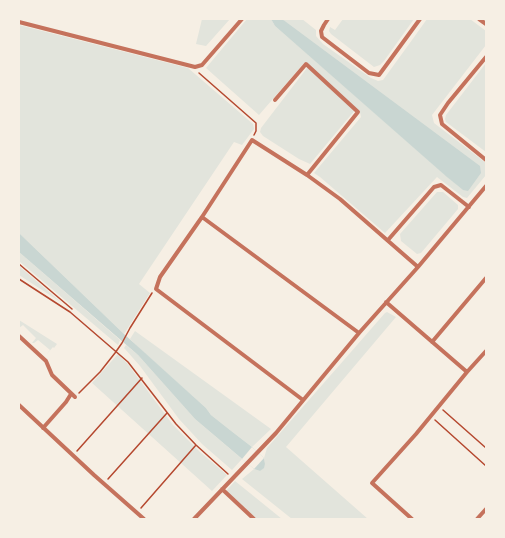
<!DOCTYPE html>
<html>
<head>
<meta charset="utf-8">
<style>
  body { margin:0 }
  #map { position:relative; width:505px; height:538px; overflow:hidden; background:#f6efe4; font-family:"DejaVu Sans",sans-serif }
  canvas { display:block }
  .frame { position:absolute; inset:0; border:20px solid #f6efe4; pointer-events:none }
</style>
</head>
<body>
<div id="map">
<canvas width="505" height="538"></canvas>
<div class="frame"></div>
</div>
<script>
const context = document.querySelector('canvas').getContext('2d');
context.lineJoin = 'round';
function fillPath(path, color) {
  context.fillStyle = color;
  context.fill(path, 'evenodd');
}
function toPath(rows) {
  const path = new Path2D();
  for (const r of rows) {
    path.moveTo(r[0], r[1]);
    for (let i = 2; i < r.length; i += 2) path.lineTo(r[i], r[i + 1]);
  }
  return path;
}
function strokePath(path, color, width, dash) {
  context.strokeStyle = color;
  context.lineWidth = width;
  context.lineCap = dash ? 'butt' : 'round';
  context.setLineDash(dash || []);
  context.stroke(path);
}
fillPath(toPath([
  [202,19,230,19,206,46,196,44],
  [247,19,271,19,275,26,463,190,282,19,302,19,316,30,316,36,323,44,371,78,378,81,383,80,412,40,427,19,470,19,486,31,486,45,432,115,434,123,486,163,486,175,467,198,463,197,437,177,385,233,320,177,314,173,361,117,360,112,304,63,259,115,206,68],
  [343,19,414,19,384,61,380,65,374,67,331,34,329,31,330,27,335,30],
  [19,25,188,68,253,124,254,129,242,145,234,142,139,284,150,293,124,334,19,233],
  [486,63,486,152,446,122,445,119,446,115],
  [307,68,311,70,355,110,310,164,299,159,263,136,260,132,261,128],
  [437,192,443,192,458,205,458,209,421,253,417,254,401,241,400,234],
  [19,252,120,340,118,345,19,261],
  [19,266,62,303,19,275],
  [387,312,396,317,286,447,368,519,292,519,242,479,254,469,260,471,265,464,264,458,267,448,385,313],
  [19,320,57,344,54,348,53,347,46,355,50,350,38,340,34,343,32,343,36,338,23,325,19,328,19,325,20,324,19,322],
  [135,331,271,429,252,447,230,430,211,415,206,408,142,351,130,339],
  [126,345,138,355,195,419,242,459,232,470,202,444,179,419,140,366,125,349,124,348],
  [118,354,127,363,173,425,200,452,227,475,212,491,92,383],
  [235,481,282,519,257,519,226,491]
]), '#e2e4dc');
fillPath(toPath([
  [271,19,282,19,480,166,481,173,468,191,463,190,447,177,275,26],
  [19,233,124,334,206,408,211,415,230,430,252,447,264,458,265,464,264,468,260,471,254,469,195,419,138,355,19,252]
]), '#c9d6d2');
fillPath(toPath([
  [252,447,264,458,254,469,242,459]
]), '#f6efe4');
strokePath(toPath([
  [199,73,256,123,256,131,254,135],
  [19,264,72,309],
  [19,279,70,312,128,362,176,424,196,445,228,474],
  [79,393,100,372,115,353,122,343,130,328,152,293],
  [443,410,486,448],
  [435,420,486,466],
  [77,451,142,378],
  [108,479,167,413],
  [141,508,196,445]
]), '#b5482f', 1.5);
strokePath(toPath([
  [328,19,324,25,321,31,322,37,369,73,379,75,420,19],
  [479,19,486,24],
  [19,22,195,67,202,65,242,19],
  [486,57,448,103,440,115,442,124,486,160],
  [275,100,306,64,358,112,307,175],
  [202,217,359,333],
  [388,240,434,187,441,185,469,207],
  [386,302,467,372],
  [19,336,46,361,52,375,75,397],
  [432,342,486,278],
  [303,400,156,289,160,277,202,217,252,140,307,175,340,199,418,267],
  [19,405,94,475,144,519],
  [43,428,66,402,71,394],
  [222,489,254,519],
  [194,519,276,433,359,333,418,267,486,186],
  [412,519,372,483,416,434,467,372,486,351],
  [477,519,486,509]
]), '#c5725c', 4);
</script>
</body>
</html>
